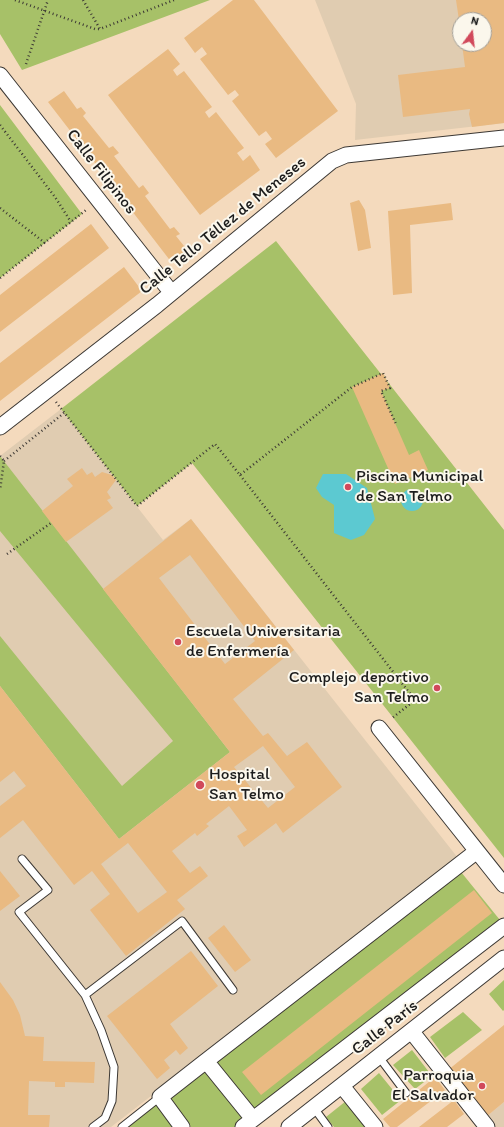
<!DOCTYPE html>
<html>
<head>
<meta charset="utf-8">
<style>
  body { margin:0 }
  #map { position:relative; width:504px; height:1127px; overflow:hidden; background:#f4dabd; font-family:Itim,sans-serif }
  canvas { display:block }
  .north { position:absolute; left:452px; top:12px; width:40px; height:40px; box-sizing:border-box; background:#fbf7ec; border:1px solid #a29f99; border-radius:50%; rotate:15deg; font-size:11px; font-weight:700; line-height:16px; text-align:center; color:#1c1c1c }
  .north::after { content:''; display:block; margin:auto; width:14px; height:18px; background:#d1495b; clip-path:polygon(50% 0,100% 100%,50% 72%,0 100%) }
</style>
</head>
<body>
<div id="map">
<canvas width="504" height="1127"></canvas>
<div class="north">N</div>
</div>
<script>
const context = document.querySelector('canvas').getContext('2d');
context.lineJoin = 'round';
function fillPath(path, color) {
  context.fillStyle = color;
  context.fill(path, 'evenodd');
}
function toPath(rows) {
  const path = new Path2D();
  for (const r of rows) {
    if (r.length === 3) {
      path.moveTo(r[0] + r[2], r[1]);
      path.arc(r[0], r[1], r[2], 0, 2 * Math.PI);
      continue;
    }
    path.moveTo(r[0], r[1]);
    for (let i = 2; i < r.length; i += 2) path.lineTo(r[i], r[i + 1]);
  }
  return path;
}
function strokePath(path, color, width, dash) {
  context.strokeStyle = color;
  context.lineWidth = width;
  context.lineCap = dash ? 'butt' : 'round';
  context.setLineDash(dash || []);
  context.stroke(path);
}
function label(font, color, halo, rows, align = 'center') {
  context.font = font + ' Itim,sans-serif';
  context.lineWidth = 4;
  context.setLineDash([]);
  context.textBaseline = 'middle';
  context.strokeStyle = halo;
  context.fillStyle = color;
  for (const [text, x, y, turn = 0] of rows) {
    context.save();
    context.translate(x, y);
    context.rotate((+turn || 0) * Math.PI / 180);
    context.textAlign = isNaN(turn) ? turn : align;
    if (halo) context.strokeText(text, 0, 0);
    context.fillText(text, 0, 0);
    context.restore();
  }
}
fillPath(toPath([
  [315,0,504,0,504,123,355,140,356,104],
  [460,20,484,20,484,44,460,44],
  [61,409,163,540,191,519,458,858,111,1127,0,1127,0,456],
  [504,1102,504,1127,496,1127,486,1117]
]), '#e0ccb1');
fillPath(toPath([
  [0,0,210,0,22,70,0,34],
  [0,105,82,214,0,278],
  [276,241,381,374,383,373,387,381,504,530,504,858,192,463,137,506,61,409],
  [0,456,230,752,119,839,0,686,0,636,122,786,173,741,0,531],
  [457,867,504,925,253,1119,206,1061],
  [504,980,504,1010,503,1011,489,994],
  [463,1012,482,1030,445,1058,430,1037],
  [412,1050,432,1076,415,1089,393,1065],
  [206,1067,251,1121,244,1127,191,1127,167,1098],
  [379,1073,401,1100,382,1115,361,1089],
  [160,1097,182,1127,122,1127],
  [346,1101,366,1125,364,1127,334,1127,326,1117]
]), '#a7c168');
fillPath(toPath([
  [323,474,346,474,367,488,375,519,364,535,351,540,334,533,334,505,322,497,316,488],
  [412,500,11]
]), '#5cc9d1');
fillPath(toPath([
  [233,0,254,0,338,111,276,158,265,144,272,139,266,131,259,136,232,101,239,95,235,90,228,95,200,59,207,54,202,47,195,53,184,38],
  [456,0,504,0,504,123,472,127,469,114,470,109,403,117,398,75,465,67,462,44,484,44,484,20,459,20],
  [168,49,180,64,173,70,177,76,184,71,212,107,205,112,209,118,216,112,244,148,237,153,243,161,250,155,260,170,200,215,108,95],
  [64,91,77,109,81,107,86,113,83,116,109,148,113,146,119,153,114,156,139,188,143,185,149,193,145,196,170,229,174,227,180,234,176,236,188,251,172,263,48,102],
  [359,200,365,210,371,248,358,251,350,203],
  [451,203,453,220,410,225,412,293,393,295,388,211],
  [91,224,109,248,0,332,0,295],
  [124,267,142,291,0,401,0,363],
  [383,373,390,388,381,391,409,455,419,450,428,470,395,484,352,387],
  [82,468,87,475,92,472,95,477,102,472,112,475,116,480,107,492,111,498,107,500,113,508,66,542,42,511,73,486,67,479],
  [191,519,294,650,233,699,263,736,268,733,287,756,307,742,342,787,283,833,276,823,244,847,237,836,247,830,229,806,206,824,209,826,197,836,195,833,172,851,190,873,200,866,208,876,177,900,185,909,126,956,90,910,110,894,92,871,74,885,23,820,0,838,0,806,26,786,14,771,0,782,0,686,119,839,230,752,103,589],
  [190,555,255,641,225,664,159,578],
  [263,746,295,787,268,808,234,767],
  [128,843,167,892,138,913,101,864],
  [0,871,20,896,0,911],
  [474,890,492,913,261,1095,242,1072],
  [224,925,251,960,235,972,208,938],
  [191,951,218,986,170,1024,188,1048,180,1055,176,1050,164,1060,170,1068,157,1079,107,1016],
  [0,982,13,1000,20,1015,25,1036,44,1037,43,1061,95,1062,94,1083,65,1082,65,1087,55,1087,55,1082,29,1081,28,1115,50,1115,49,1127,0,1127],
  [504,1025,504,1102,486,1117,448,1070],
  [435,1077,445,1090,397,1127,390,1127,383,1119],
  [454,1100,464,1114,447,1127,419,1127]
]), '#e9ba82');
const lane = toPath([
  [22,859,48,890,19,912,85,995,101,1030,114,1067,112,1101,105,1118,93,1127],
  [85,995,182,921,233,990],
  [379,1057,406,1093],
  [314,1108,328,1127],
  [122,1127,160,1097]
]);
const street = toPath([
  [0,75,171,292],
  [0,427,157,305,332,161,346,155,504,138],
  [379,728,504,885],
  [412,1032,487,1127],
  [206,1061,477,851],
  [342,1086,375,1127],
  [182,1127,160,1097,206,1061,253,1119],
  [243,1127,504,926],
  [289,1127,504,958]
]);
strokePath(lane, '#3c3834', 9);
strokePath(street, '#3c3834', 17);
strokePath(toPath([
  [15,0,95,29,100,29],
  [83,0,100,29,174,0],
  [26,64,48,0],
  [0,125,55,197,71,222],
  [0,208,45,243],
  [0,278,86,210],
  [56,402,137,506,215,444,240,475,352,387,383,373,390,388,381,391,396,424],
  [0,456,4,461,0,490],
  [4,461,64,413],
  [240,475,415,700,391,719],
  [7,554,51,523]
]), '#3c3834', 2.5, [1, 3]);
strokePath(lane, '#fff', 7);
strokePath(street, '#fff', 15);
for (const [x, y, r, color] of [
  [348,487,4,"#d1495b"],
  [178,642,4,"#d1495b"],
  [437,688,4,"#d1495b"],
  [200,785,5,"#d1495b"],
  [482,1086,4,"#d1495b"]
]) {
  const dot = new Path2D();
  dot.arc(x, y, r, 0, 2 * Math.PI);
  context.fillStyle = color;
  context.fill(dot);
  strokePath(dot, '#fbf7ec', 1.5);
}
label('17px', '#1c1c1c', '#fbf7ec', [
  ["Calle Filipinos",101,172,52],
  ["Calle Tello Téllez de Meneses",223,226,-39],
  ["Calle París",385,1028,-38]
]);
label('17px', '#1c1c1c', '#fbf7ec', [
  ["Piscina Municipal",356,477],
  ["de San Telmo",356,497],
  ["Escuela Universitaria",186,632],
  ["de Enfermería",186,652],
  ["Complejo deportivo",429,678,"right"],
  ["San Telmo",429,698,"right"],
  ["Hospital",209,775],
  ["San Telmo",209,795],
  ["Parroquia",474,1076,"right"],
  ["El Salvador",474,1096,"right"]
], 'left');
</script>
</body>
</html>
